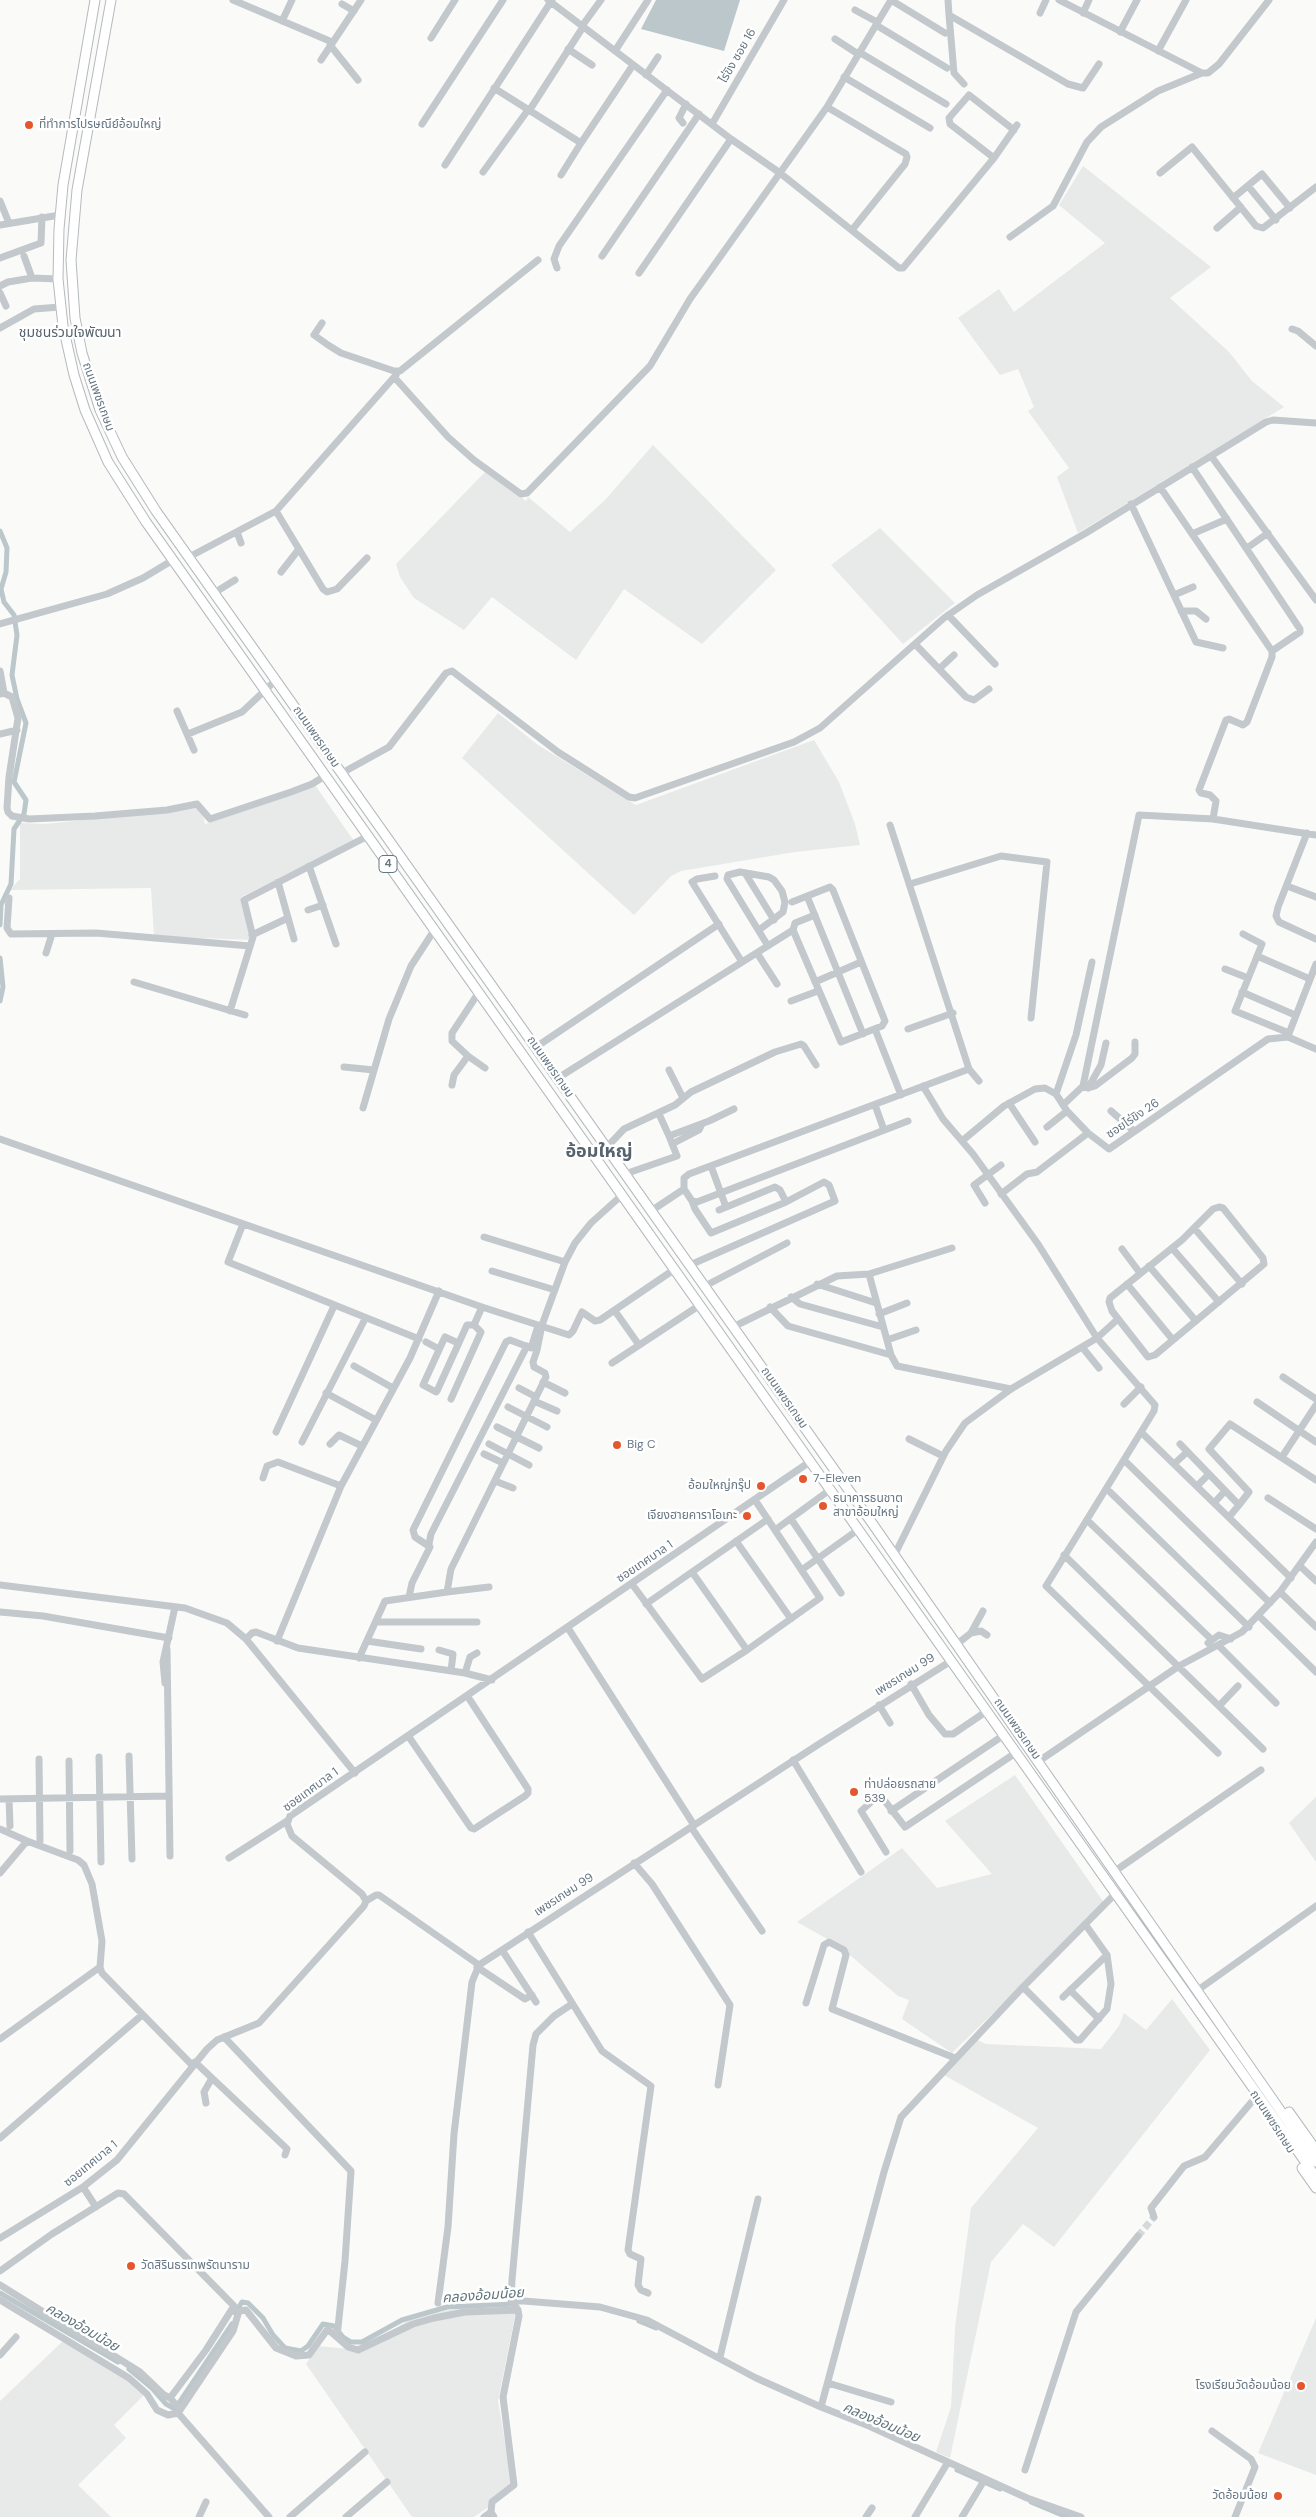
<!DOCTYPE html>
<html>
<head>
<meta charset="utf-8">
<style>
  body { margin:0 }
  canvas { display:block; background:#fafaf8 }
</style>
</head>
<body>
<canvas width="1316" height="2517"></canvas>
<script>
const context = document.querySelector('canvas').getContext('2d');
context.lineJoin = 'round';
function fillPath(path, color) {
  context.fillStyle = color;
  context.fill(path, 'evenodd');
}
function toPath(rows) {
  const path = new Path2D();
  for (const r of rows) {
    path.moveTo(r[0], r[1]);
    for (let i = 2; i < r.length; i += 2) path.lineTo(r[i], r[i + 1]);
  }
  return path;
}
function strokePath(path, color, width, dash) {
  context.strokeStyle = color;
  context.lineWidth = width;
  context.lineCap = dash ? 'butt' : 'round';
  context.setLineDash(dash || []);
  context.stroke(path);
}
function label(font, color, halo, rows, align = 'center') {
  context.font = font + ' "DM Sans","Noto Sans Thai",sans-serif';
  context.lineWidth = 5;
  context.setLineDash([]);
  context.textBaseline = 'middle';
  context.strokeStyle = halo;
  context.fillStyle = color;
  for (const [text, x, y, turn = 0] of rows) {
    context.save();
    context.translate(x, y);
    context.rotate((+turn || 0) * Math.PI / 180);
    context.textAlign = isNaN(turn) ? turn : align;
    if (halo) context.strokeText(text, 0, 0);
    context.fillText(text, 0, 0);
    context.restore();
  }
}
fillPath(toPath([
  [1083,166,1211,267,1170,298,1229,352,1252,381,1284,407,1078,533,1057,477,1069,468,1028,411,1034,407,1018,369,1000,375,958,318,999,289,1014,312,1105,243,1059,205],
  [653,445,776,570,702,644,624,589,576,660,492,597,464,630,414,598,400,577,396,564,485,472,526,501,528,497,570,532,605,500],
  [880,528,955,603,903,644,831,565],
  [498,713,538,745,636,805,814,740,839,782,855,824,860,845,795,852,681,871,671,876,634,915,462,758],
  [315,785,354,841,241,897,252,940,154,936,151,888,10,890,20,879,20,823,46,824,201,807,205,824],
  [1015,1775,1105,1904,952,2053,902,2019,909,2000,898,1996,838,1945,797,1922,902,1848,937,1888,992,1874,945,1821],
  [1316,1797,1316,1862,1289,1823],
  [1172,1999,1210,2050,1054,2247,1023,2224,991,2262,950,2458,936,2452,951,2407,955,2328,971,2208,1038,2128,942,2074,975,2039,986,2044,1101,2049,1119,2026,1124,2013,1146,2030],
  [507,2306,516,2311,498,2401,513,2490,474,2517,412,2517,306,2364,318,2346,360,2350,407,2321,447,2310],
  [1316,2318,1316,2475,1258,2453],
  [63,2341,147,2392,114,2425,126,2438,78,2485,111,2517,0,2517,0,2401]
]), '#e8e9e9');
fillPath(toPath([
  [656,0,740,0,724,51,641,29]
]), '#bbc7cb');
strokePath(toPath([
  [0,531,7,548,6,572,1,589,4,602,14,615,17,635,12,675,17,699,26,723,14,782,26,800,24,814,14,829,11,884,1,905,0,925],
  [0,958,3,987,0,1001],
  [0,2293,118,2362],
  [235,2313,242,2302,248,2303,263,2318,273,2335,285,2348,301,2351,308,2346,323,2324,334,2326,343,2337,351,2342,362,2342,402,2320,447,2307,515,2304],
  [639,2321,656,2328],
  [129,2369,152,2388,166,2404,175,2409,232,2324],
  [957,2470,1000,2489],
  [1031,2502,1067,2517]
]), '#bbc7cb', 5);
strokePath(toPath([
  [1138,2236,1154,2217]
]), '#d5d9db', 7, [7, 3.5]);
const major = toPath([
  [95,0,63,185,59,229,58,279,63,326,74,375,85,410,108,462,146,522,1316,2177],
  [111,0,77,190,71,260,75,318,82,353,100,410,122,457,156,511,872,1523,1316,2162],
  [1289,2112,1316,2150],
  [1302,2168,1316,2188]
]);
strokePath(major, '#b5babe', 11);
strokePath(toPath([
  [233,0,332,42],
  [548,0,731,139,780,173,899,268,903,268,994,158,1017,125],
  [891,0,945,33],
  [948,0,949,15,1068,84,1083,88,1099,64],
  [1059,0,1202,73,1208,73,1219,64,1269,0],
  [342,4,354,11],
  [855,10,877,22],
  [1040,13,1046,0],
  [1083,13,1089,0],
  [949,15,954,73,964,84],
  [282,21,292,0],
  [876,25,947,68],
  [582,26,601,0],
  [1120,32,1137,0],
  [431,38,455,0],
  [835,39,858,54],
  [330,45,358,80],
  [568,49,592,65],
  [615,51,648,0],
  [1158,51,1186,0],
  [859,52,946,104],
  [321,60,361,0],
  [646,75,658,57],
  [844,77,930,128],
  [494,88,581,143,633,65],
  [827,107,906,154,907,157,905,164,852,230],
  [529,111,583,27],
  [683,123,679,118,686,104],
  [422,124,503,0],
  [712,124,784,0],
  [994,158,950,124,949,118,969,95,1014,130],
  [445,165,552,0],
  [483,172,528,110],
  [1160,173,1192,147,1256,226,1263,228,1316,187],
  [561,175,581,143],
  [1248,186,1276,220],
  [1233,198,1262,174,1290,208],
  [0,201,9,223],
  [0,225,60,215],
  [1217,228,1241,207],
  [1010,237,1053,206,1087,142,1101,127,1158,91,1202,73],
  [24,256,32,278],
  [602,256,699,114],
  [0,258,41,243,42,217],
  [557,268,554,259,559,246,667,90],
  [639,273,731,139],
  [0,286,8,282,32,278,58,279],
  [0,293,6,306],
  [322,323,314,335,328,345,341,353,394,371,400,371,538,260],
  [0,328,34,309,60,307],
  [1292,329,1298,331,1316,346],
  [395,378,448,437,474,460,521,494,527,493,650,366,690,299,827,107,891,0],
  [1211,456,1316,600],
  [1192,467,1300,629,1300,632,1272,651],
  [1160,487,1272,651,1272,657,1247,722,1243,725,1229,719,1226,720,1199,790,1201,793,1210,795,1216,801,1213,819],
  [1131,504,1196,642,1223,648],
  [276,511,323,589,327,592,337,589,367,558],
  [237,532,241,543],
  [1192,534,1227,519],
  [1247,548,1268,533],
  [189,557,276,511,396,375],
  [281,572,299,549],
  [214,593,235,580],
  [1174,595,1193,587],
  [1181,611,1196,611,1206,619],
  [948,615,995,664],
  [0,624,107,594,143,578,173,560],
  [915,644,966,697,974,700,989,689],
  [939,669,954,655],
  [0,671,4,693],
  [0,694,4,693,12,697,18,718,9,777,7,808,8,812,12,816,29,819,95,816,167,810,197,804,210,819,291,792,312,784,325,776],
  [177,711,194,750],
  [0,734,17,730],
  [188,734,242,712,276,680],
  [342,773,389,747,446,673,452,671,558,752,629,797,635,798,794,742,820,728,944,618,977,595,1086,533,1266,422,1273,420,1316,423],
  [890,825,969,1069,979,1081],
  [1307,833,1278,907,1276,916,1279,922,1316,939],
  [309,866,336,944],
  [745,873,774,920],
  [715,876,697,879,692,882,742,962],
  [278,882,294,939],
  [910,884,1001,856,1047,862,1031,1018],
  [1287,886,1316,897],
  [807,896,863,1034],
  [9,898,7,928,11,934,96,933,250,946],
  [792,902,830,887,833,890,885,1021,882,1026,841,1042,793,930,795,923,815,915],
  [308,910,323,905],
  [759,930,783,912,785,902,782,891,774,880,769,877,740,872,728,875,727,879,768,946],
  [1243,934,1262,944,1235,1011,1289,1033],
  [252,935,288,918],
  [46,953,52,934],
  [757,953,777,984],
  [1257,956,1310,979],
  [1225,969,1248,978],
  [134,982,245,1015],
  [815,982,861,962],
  [1242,992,1295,1015],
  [791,1001,818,991],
  [230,1011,253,937,244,900,368,836],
  [875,1029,901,1095],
  [908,1029,953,1013],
  [1288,1036,1316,964],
  [536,1047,719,924],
  [468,1056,485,1068],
  [344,1067,374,1070],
  [669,1070,683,1098],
  [558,1078,793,930],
  [452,1085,454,1075,468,1056,452,1041,452,1033,479,992],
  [923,1086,943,1119,973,1154,1038,1244,1097,1338,1155,1405,1154,1411,1046,1586,1218,1753],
  [1083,1086,1088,1088,1095,1086,1132,1058,1135,1054,1135,1042],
  [1088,1088,1101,1065,1106,1043],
  [1056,1094,1076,1035,1092,962],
  [1009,1103,1035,1142],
  [875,1105,884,1130],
  [1063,1105,1083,1086,1139,815,1213,819,1316,835],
  [363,1108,389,1019,411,966,435,929],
  [1111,1111,1134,1131],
  [659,1114,669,1136,709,1121,734,1109],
  [908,1121,697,1202,692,1201,684,1189,684,1178,689,1174,969,1069],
  [1047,1127,1067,1111],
  [0,1139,482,1307,569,1335,573,1331,582,1312,595,1321,600,1320,675,1269],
  [962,1141,1004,1106,1035,1089,1045,1088,1056,1094,1067,1111,1088,1133,1109,1149,1268,1039,1288,1037,1316,1049],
  [672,1144,699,1130,702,1124],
  [606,1148,624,1129,675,1105,691,1092,775,1052,801,1044,804,1046,816,1065],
  [711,1166,726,1207],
  [625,1174,677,1156,669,1136],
  [1001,1194,1027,1174,1037,1172,1088,1133],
  [692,1201,695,1209,711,1233,786,1202],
  [985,1203,974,1185,1001,1165],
  [1219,1207,1223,1208,1263,1258,1264,1264,1155,1355,1148,1357,1112,1311,1109,1302,1110,1298,1182,1240,1213,1209,1219,1207],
  [651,1211,684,1189],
  [243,1224,228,1262,419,1339],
  [1194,1228,1242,1284],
  [484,1237,565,1262],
  [1172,1248,1219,1302],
  [1122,1249,1140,1273],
  [690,1265,835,1201,829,1185,824,1182,786,1202,780,1190,775,1187,719,1210],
  [1149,1266,1196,1321],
  [492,1271,555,1290],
  [869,1274,891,1355,897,1366,1011,1389],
  [817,1284,876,1303],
  [1127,1284,1173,1340],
  [705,1286,787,1243],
  [791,1297,800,1304,883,1327],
  [770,1307,788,1326,891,1355],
  [615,1311,639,1345],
  [879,1314,907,1303],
  [733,1327,837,1276,869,1274,952,1248],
  [887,1340,916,1330],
  [426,1342,439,1349],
  [458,1343,445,1337,444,1339,423,1385,436,1392,437,1391,467,1325,474,1325],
  [1082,1347,1099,1368],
  [612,1363,700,1305],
  [354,1366,393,1388],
  [1283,1377,1316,1399],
  [543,1382,565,1393],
  [519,1388,536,1397],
  [326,1393,376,1420],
  [451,1399,481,1332,474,1325,482,1307],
  [534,1401,557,1411],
  [1257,1402,1316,1442],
  [1124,1404,1141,1387],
  [508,1407,547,1427],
  [497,1427,539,1448],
  [276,1432,334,1306],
  [1141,1432,1291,1578],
  [909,1439,943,1456],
  [302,1442,365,1319],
  [330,1444,339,1435,362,1446],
  [489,1444,529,1465],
  [1180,1444,1239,1505,1229,1517],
  [484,1454,503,1463],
  [1282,1457,1316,1405],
  [1124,1460,1270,1603],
  [1174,1464,1187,1452],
  [263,1478,267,1466,278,1462,341,1486],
  [495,1481,513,1488],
  [1197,1486,1209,1474],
  [1110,1492,1249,1627],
  [1268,1498,1316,1529],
  [1214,1503,1225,1491],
  [1239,1505,1249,1492,1209,1449,1230,1424,1316,1480],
  [791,1519,841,1593],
  [1087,1520,1211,1639],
  [775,1530,831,1489],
  [736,1541,791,1619],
  [429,1544,431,1534,527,1346],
  [1064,1555,1263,1749],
  [894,1556,946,1451,965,1423,1011,1389,1097,1338,1118,1319],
  [1300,1566,1316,1581],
  [803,1569,859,1529],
  [692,1572,747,1650],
  [632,1584,702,1679,747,1650,820,1598,755,1500],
  [0,1585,185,1608,227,1623,246,1639,355,1773],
  [447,1592,489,1587],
  [1280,1592,1316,1627],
  [409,1597,412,1583,430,1547,415,1537,413,1530,506,1342,510,1340,531,1348,537,1329],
  [646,1604,768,1519],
  [0,1612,43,1616,169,1638],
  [1259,1616,1316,1672],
  [376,1622,477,1622],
  [568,1628,694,1825],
  [971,1633,981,1631,987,1635],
  [246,1639,252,1633,256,1632,298,1648,465,1673,492,1680],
  [277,1641,341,1486,410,1358,439,1291],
  [367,1641,421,1649],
  [1208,1643,1219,1635,1231,1639],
  [957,1644,971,1633,983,1611],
  [1218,1645,1276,1703],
  [167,1649,170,1856],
  [439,1650,453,1654,451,1671],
  [359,1658,385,1601,447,1592,451,1569,546,1377,545,1373,534,1367,533,1362,537,1350,542,1325,565,1262,575,1243,591,1223,622,1195],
  [465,1673,470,1657,477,1653],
  [165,1683,163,1662,175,1607],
  [911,1684,929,1715,945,1734,953,1734,987,1711],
  [879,1705,890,1723],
  [1219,1706,1238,1686],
  [409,1737,471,1828,474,1829,525,1796,528,1793,528,1789,468,1697],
  [129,1756,132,1859],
  [99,1757,101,1862],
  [39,1759,40,1841],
  [793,1760,861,1872],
  [69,1761,70,1851],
  [1039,1761,1179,1666,1242,1632,1280,1592,1316,1542],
  [0,1799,169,1796],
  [9,1799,10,1826],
  [891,1811,1004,1735],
  [691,1827,762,1931],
  [0,1829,27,1841,78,1860,84,1865,92,1884,102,1941,100,1967,102,1973,192,2065],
  [886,1852,861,1811,878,1796,881,1796,905,1827,1017,1752],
  [229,1858,287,1821],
  [634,1863,652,1884,730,2005,718,2085],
  [1115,1871,1261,1770],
  [0,1873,27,1841],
  [366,1901,376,1895,379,1895,479,1965],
  [528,1932,602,2051,651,2086,628,2250,630,2254,641,2259,638,2285,641,2290,648,2293],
  [502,1950,536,2002],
  [477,1967,525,1999,532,1995],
  [1023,1987,1076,2040,1080,2040,1107,2009,1111,1984,1107,1955,1085,1924],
  [1070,1990,1099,2019],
  [1198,1990,1316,1906],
  [1063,1997,1107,1955],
  [806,2003,824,1945,829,1942,844,1950,846,1955,832,2009,955,2058],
  [224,2037,351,2171,345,2261,337,2337],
  [0,2039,100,1967],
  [195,2062,284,2146,287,2149,285,2155],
  [206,2103,204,2092,212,2078],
  [0,2138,142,2015],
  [83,2187,96,2207],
  [1154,2217,1151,2208,1184,2166,1205,2157,1255,2098],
  [0,2238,83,2187,117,2160,207,2049,217,2040,259,2023,364,1906,366,1901,362,1894,292,1836,287,1824,290,1816,811,1461],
  [0,2271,52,2234,118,2193,124,2194,234,2306,206,2350,170,2398],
  [0,2285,140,2372,164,2395,170,2398,180,2409],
  [0,2300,129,2378,147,2394,157,2410,168,2415,178,2413],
  [511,2300,600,2307,647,2320,756,2378,821,2407,869,2426,1027,2498,1081,2517],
  [438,2303,448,2227,454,2134,472,1982,479,1965,819,1744,951,1661],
  [0,2355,16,2337],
  [720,2357,758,2199],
  [828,2383,891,2402],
  [821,2407,884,2172,901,2117,1023,1987,1115,1894],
  [1212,2431,1251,2459,1255,2467,1235,2517],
  [1025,2470,1076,2312,1138,2236],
  [199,2517,206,2502],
  [269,2517,178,2413,233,2331,239,2311,246,2310,276,2348,296,2356,309,2355,327,2330,331,2332,348,2347,358,2350,413,2324,434,2318,465,2312,518,2310],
  [290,2517,365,2452],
  [346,2517,387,2482],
  [484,2517,491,2512],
  [494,2517,491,2512,492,2502,514,2485,503,2397,519,2316,518,2310,511,2300,512,2280,533,2045,536,2034,554,2016,572,2004],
  [866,2517,872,2508],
  [915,2517,948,2462],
  [962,2517,985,2479]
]), '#c3c8cc', 7);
strokePath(major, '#fff', 9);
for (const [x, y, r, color] of [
  [29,125,5,"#e4572e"],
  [617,1445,5,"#e4572e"],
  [803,1479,5,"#e4572e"],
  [761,1486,5,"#e4572e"],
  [823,1506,5,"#e4572e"],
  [747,1516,5,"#e4572e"],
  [854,1792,5,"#e4572e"],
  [131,2266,5,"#e4572e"],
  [1301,2386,5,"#e4572e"],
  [1278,2496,5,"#e4572e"]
]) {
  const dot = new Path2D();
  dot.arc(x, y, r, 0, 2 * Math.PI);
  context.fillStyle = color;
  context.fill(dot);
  strokePath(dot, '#fff', 2);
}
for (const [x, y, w] of [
  [388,864,18]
]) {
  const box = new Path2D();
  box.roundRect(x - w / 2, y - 8.5, w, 17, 4);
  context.fillStyle = '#fff';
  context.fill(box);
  strokePath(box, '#657683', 1);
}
label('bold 11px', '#657683', null, [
  ["4",388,864]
]);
label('12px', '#657683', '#fff', [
  ["ไร่ขิง ซอย 16",738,56,-60],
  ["ถนนเพชรเกษม",98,397,70],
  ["ถนนเพชรเกษม",316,737,55],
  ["ถนนเพชรเกษม",550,1067,55],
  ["ซอยไร่ขิง 26",1133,1119,-34],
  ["ถนนเพชรเกษม",784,1398,55],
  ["ซอยเทศบาล 1",645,1562,-34],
  ["เพชรเกษม 99",905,1675,-32],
  ["ถนนเพชรเกษม",1017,1729,55],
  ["ซอยเทศบาล 1",311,1790,-36],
  ["เพชรเกษม 99",564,1895,-33],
  ["ถนนเพชรเกษม",1272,2122,57],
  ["ซอยเทศบาล 1",91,2164,-39]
]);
label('12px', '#657683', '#fff', [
  ["ที่ทำการไปรษณีย์อ้อมใหญ่",39,125],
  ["Big C",627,1445],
  ["7-Eleven",813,1479],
  ["อ้อมใหญ่กรุ๊ป",751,1486,"right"],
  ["ธนาคารธนชาต",833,1499],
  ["สาขาอ้อมใหญ่",833,1513],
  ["เจียงฮายคาราโอเกะ",737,1516,"right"],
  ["ท่าปล่อยรถสาย",864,1785],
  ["539",864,1799],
  ["วัดสิรินธรเทพรัตนาราม",141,2266],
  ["โรงเรียนวัดอ้อมน้อย",1291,2386,"right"],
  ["วัดอ้อมน้อย",1268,2496,"right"]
], 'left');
label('14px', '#57646e', '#fff', [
  ["ชุมชนร่วมใจพัฒนา",70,333]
]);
label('italic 14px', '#60757c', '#fff', [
  ["คลองอ้อมน้อย",483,2296,-4],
  ["คลองอ้อมน้อย",82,2328,30],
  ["คลองอ้อมน้อย",881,2423,23]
]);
label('bold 18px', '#57646e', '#fff', [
  ["อ้อมใหญ่",599,1152]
]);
</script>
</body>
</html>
